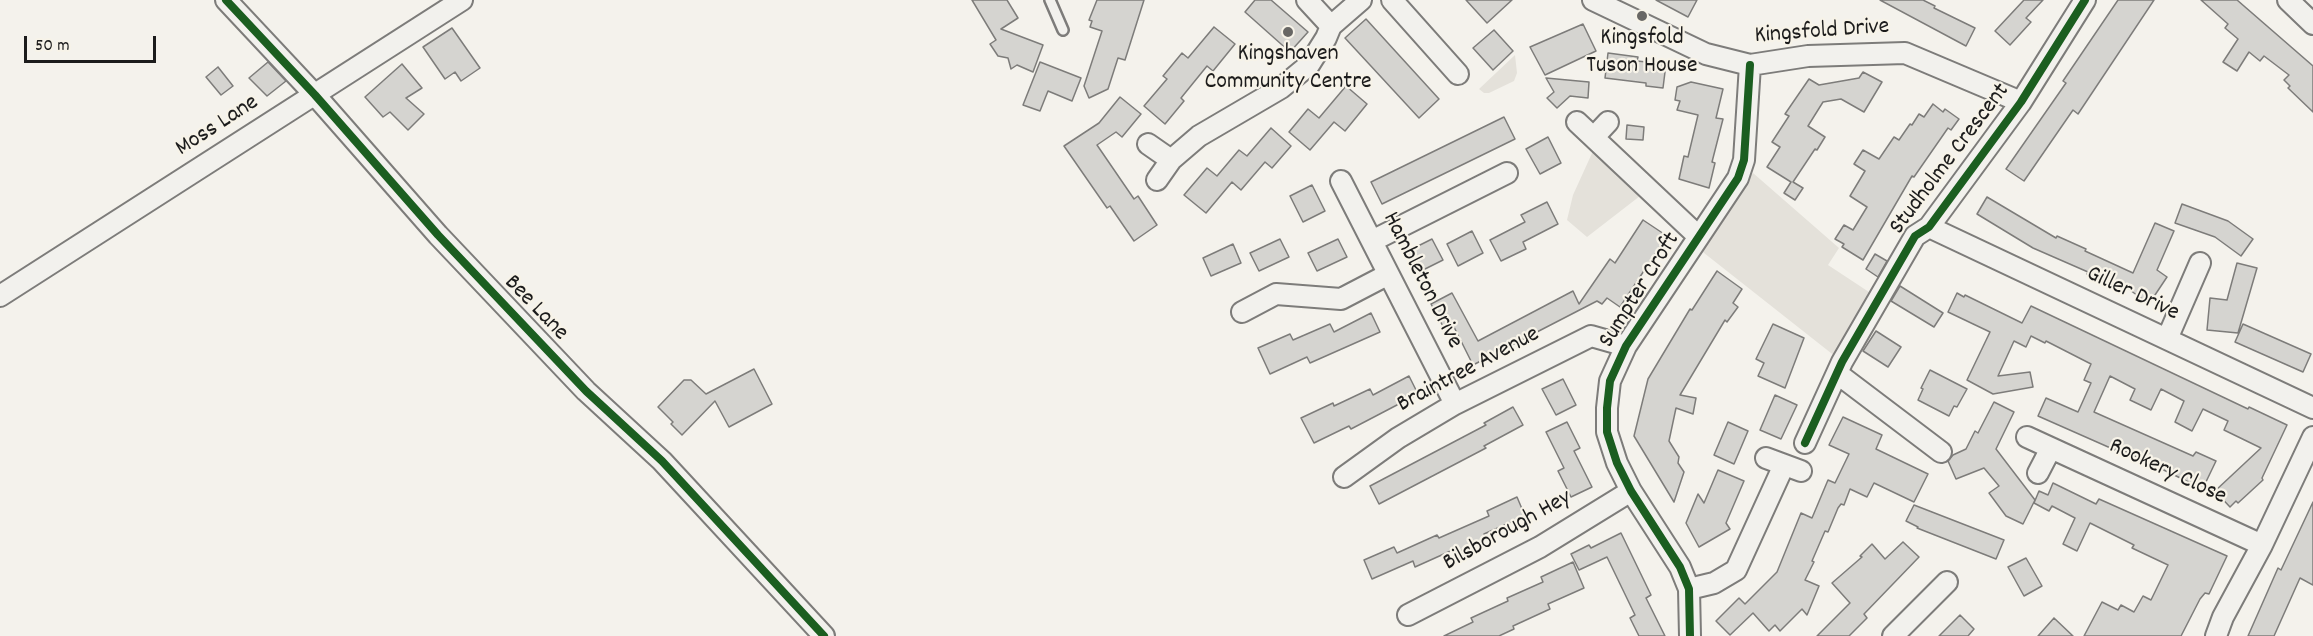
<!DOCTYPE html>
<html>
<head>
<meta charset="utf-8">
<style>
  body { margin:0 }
  #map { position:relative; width:2313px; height:636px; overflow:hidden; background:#f4f2ec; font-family:Dekko,sans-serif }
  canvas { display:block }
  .scale { position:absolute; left:24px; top:36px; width:132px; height:27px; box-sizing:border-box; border:3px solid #1c1c1c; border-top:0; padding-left:8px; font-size:18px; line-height:21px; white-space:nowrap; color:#1c1c1c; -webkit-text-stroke:4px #f7f3e8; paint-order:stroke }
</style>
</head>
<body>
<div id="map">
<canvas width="2313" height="636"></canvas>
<div class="scale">50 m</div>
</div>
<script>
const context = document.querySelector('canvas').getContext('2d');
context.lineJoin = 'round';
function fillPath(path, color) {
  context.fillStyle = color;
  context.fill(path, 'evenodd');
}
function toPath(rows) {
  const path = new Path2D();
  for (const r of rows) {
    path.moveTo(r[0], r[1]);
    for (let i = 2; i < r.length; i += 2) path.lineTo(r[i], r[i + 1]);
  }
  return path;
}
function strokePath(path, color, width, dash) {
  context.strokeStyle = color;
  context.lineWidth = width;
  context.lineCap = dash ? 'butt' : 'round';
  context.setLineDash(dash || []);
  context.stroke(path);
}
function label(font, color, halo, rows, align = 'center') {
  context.font = font + ' Dekko,sans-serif';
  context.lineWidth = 4.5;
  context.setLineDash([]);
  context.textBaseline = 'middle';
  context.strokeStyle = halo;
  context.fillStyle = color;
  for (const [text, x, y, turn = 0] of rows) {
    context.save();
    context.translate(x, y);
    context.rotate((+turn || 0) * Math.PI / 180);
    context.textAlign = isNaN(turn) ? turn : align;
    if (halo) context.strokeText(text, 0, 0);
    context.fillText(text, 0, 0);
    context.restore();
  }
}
fillPath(toPath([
  [1515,55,1517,73,1514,81,1489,93,1484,93,1479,89],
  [1593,151,1640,196,1587,237,1567,220,1573,195],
  [1753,173,1839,248,1828,265,1872,294,1836,357,1699,249]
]), '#e4e1da');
const building = toPath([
  [972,0,1007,0,1018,18,1001,29,1043,45,1033,72,1017,65,1011,69,1008,58,998,56,990,44,996,40,972,0],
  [1097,0,1144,0,1125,60,1118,58,1108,89,1089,98,1084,86,1102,31,1090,27,1092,21,1089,20,1097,0],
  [1255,0,1271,0,1308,32,1290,52,1245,12,1255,0],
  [1466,0,1512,0,1487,23,1466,0],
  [1656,0,1697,0,1688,17,1656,0],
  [1880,0,1923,0,1935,6,1934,8,1975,28,1966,46,1880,0],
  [2024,0,2043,0,2026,18,2031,22,2010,45,1995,31,2024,0],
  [2118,0,2154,0,2078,114,2073,110,2024,181,2006,169,2066,83,2063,81,2118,0],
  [2201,0,2237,0,2313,66,2313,112,2288,88,2290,86,2284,80,2289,75,2264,56,2260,61,2249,52,2237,71,2223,62,2238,39,2225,28,2228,24,2201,0],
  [1366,19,1439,99,1419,118,1345,38,1366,19],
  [1583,24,1596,51,1545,75,1530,47,1583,24],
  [1214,27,1235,44,1213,71,1207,66,1181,98,1184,101,1165,124,1144,106,1167,79,1163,76,1182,53,1188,58,1214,27],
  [452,28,480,68,461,81,455,72,445,79,423,47,452,28],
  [1494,30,1513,51,1493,70,1473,48,1494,30],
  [1608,53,1638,57,1637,61,1666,64,1663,88,1646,86,1646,83,1605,78,1608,53],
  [268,62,286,81,267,96,249,78,268,62],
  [1040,62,1081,78,1072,101,1048,91,1040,111,1023,105,1040,62],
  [402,64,422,88,406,98,424,114,408,130,390,112,383,117,365,97,402,64],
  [218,67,233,86,221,95,206,77,218,67],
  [1863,72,1882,82,1864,112,1841,99,1823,102,1808,126,1825,137,1817,150,1815,149,1793,182,1803,188,1795,200,1784,193,1791,182,1767,167,1780,147,1772,142,1789,116,1785,114,1809,79,1819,85,1859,78,1863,72],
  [1546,78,1589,82,1588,98,1570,96,1557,108,1547,98,1554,92,1546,78],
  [1691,82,1723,89,1716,118,1723,119,1712,162,1715,163,1709,188,1679,179,1684,156,1688,157,1698,115,1677,110,1680,101,1675,100,1677,87,1691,82],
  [1346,86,1367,104,1345,131,1334,122,1310,150,1289,132,1308,109,1319,118,1346,86],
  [1120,97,1141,114,1122,137,1116,132,1097,145,1134,199,1138,196,1157,225,1134,241,1110,206,1107,208,1064,146,1099,123,1120,97],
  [1933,104,1943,112,1945,109,1959,119,1951,130,1948,128,1914,177,1912,176,1863,260,1842,247,1844,244,1835,239,1844,225,1853,230,1867,207,1850,196,1865,171,1854,164,1863,150,1879,159,1894,137,1899,140,1910,124,1912,125,1919,114,1924,117,1933,104],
  [1504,117,1515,139,1382,204,1371,182,1504,117],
  [1627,125,1644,127,1643,140,1626,139,1627,125],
  [1271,128,1291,146,1272,168,1265,162,1241,190,1232,182,1206,213,1184,195,1207,168,1217,176,1239,150,1247,156,1271,128],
  [1548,137,1561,163,1540,174,1526,149,1548,137],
  [1312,185,1325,211,1303,222,1290,196,1312,185],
  [1987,197,2056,238,2057,236,2086,249,2085,251,2133,273,2155,223,2174,231,2157,270,2167,277,2149,304,2119,282,2117,287,2094,278,2087,274,2088,272,2033,248,1977,214,1987,197],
  [1547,202,1558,224,1523,242,1526,249,1501,261,1490,240,1525,222,1521,215,1547,202],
  [2182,204,2228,221,2253,239,2241,256,2215,237,2175,223,2182,204],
  [1643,220,1667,236,1620,307,1607,298,1602,304,1597,301,1473,365,1453,325,1445,330,1431,304,1452,293,1478,341,1573,291,1579,304,1610,259,1615,263,1643,220],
  [1472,231,1483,253,1458,266,1447,244,1472,231],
  [1280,239,1289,257,1259,271,1250,253,1280,239],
  [1338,239,1347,257,1317,271,1308,253,1338,239],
  [1432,239,1443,260,1417,273,1406,252,1432,239],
  [1233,244,1241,263,1211,276,1203,258,1233,244],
  [1875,254,1887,261,1878,277,1866,269,1875,254],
  [2237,263,2257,268,2238,333,2207,330,2210,298,2227,300,2237,263],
  [1717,271,1742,289,1733,303,1738,307,1727,322,1725,320,1680,395,1696,398,1693,414,1676,408,1669,441,1679,457,1678,463,1684,472,1674,502,1634,436,1648,379,1690,309,1692,310,1717,271],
  [1900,286,1943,313,1934,327,1891,301,1900,286],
  [1957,293,1964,297,1965,295,2022,323,2031,306,2248,409,2249,407,2287,425,2262,478,2263,480,2238,503,2236,501,2230,507,2215,491,2261,448,2224,430,2228,421,2203,409,2192,431,2175,422,2184,401,2161,389,2151,410,2130,400,2135,389,2110,376,2094,412,2193,456,2196,452,2216,461,2204,486,2200,485,2199,487,2116,447,2115,450,2038,416,2046,398,2078,412,2091,383,2084,380,2091,364,2046,341,2045,343,2031,336,2026,347,2014,341,1998,376,2030,372,2033,387,1993,394,1967,380,1990,332,1948,312,1957,293],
  [1371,313,1380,332,1310,363,1307,357,1270,374,1258,348,1290,334,1293,340,1330,324,1334,332,1371,313],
  [1773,324,1804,338,1785,388,1758,376,1764,363,1756,359,1773,324],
  [2243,324,2311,354,2303,372,2235,342,2243,324],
  [1876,331,1901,347,1888,367,1863,351,1876,331],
  [754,369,772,404,729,427,715,401,682,435,671,424,673,422,658,407,684,380,691,380,706,394,754,369],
  [1930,370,1967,389,1957,407,1954,406,1949,416,1918,400,1923,389,1921,388,1930,370],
  [1409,376,1418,394,1351,429,1349,426,1314,443,1301,418,1333,403,1334,406,1370,389,1373,395,1409,376],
  [1563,379,1576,405,1556,415,1542,389,1563,379],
  [1775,395,1797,405,1781,439,1760,430,1775,395],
  [1994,402,2014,412,1996,449,2035,500,2023,524,2006,516,1989,493,1999,486,1984,468,1956,479,1948,461,1953,455,1966,449,1975,431,1978,433,1994,402],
  [1513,407,1523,425,1484,446,1486,448,1379,504,1370,486,1486,425,1484,423,1513,407],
  [1843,417,1882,435,1876,449,1928,474,1914,502,1874,483,1867,497,1850,489,1844,505,1841,504,1838,508,1828,532,1825,531,1812,561,1814,562,1805,580,1819,586,1807,615,1802,609,1780,631,1775,625,1769,631,1753,613,1730,635,1716,621,1739,598,1745,604,1777,572,1801,513,1812,518,1828,480,1835,483,1849,454,1829,445,1843,417],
  [1567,422,1580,448,1574,451,1592,487,1571,497,1558,471,1564,468,1546,432,1567,422],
  [1728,422,1748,431,1734,464,1714,455,1728,422],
  [1718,470,1744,481,1726,523,1730,529,1699,547,1686,523,1698,494,1704,503,1718,470],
  [2053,483,2096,504,2099,499,2227,556,2209,594,2205,593,2200,599,2181,636,2084,636,2102,602,2118,610,2121,605,2134,612,2143,596,2151,600,2168,565,2132,548,2134,545,2090,523,2077,551,2063,544,2075,518,2052,506,2049,511,2034,503,2039,491,2048,495,2053,483],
  [1517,497,1525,516,1484,534,1486,539,1456,553,1455,549,1415,567,1413,561,1372,579,1364,560,1394,547,1397,553,1437,535,1439,538,1489,516,1487,511,1517,497],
  [2313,502,2313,585,2300,578,2274,636,2248,636,2278,568,2281,570,2313,502],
  [1914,505,2004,540,1996,559,1917,528,1918,527,1906,521,1914,505],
  [1621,533,1651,595,1646,598,1665,636,1639,636,1630,618,1635,615,1607,557,1579,570,1571,554,1589,545,1591,548,1621,533],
  [1903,542,1919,557,1864,614,1867,618,1849,636,1817,636,1850,603,1832,583,1862,557,1860,556,1872,544,1885,559,1903,542],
  [2026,558,2042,586,2024,596,2008,567,2026,558],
  [1573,562,1584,588,1548,604,1550,609,1513,626,1514,629,1499,636,1444,636,1473,622,1471,618,1508,601,1507,598,1543,582,1541,577,1573,562],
  [1960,615,1974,629,1968,636,1939,636,1960,615],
  [2054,618,2073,636,2038,636,2054,618]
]);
fillPath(building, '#d5d4d0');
strokePath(building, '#7d7c7a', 1.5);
const lane = toPath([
  [1050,0,1063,30]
]);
const street = toPath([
  [226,0,315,95,438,235,586,391,662,461,824,636],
  [1307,0,1331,26],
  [1392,0,1458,74],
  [1593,0,1706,54,1750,65,1808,56,1905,53,2021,102],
  [2288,0,2313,24],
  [1577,122,1698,236],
  [1594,137,1608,122],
  [1148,144,1171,160,1199,136,1281,88,1309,65,1326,38,1331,26,1361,0],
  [1157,180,1171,160],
  [1341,181,1455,404],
  [1929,227,2313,408],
  [1372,241,1507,173],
  [0,296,462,0],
  [1242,312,1276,294,1341,299,1387,275],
  [2167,339,2200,263],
  [1838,374,1941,452],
  [2027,437,2262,545],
  [1805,443,1842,362,1915,236,1929,227,2021,102,2085,0],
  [1766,458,1801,471],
  [2038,473,2051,448],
  [1344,477,1398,438,1455,404,1591,336,1626,346],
  [1689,589,1714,583,1736,570,1784,465],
  [1408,615,1540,547,1631,491],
  [1690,636,1689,589,1680,567,1631,491,1617,463,1607,432,1607,408,1610,381,1626,346,1738,178,1744,160,1750,65],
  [1893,636,1947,582],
  [2216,636,2223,617,2262,545,2313,437]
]);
strokePath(lane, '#7d7c7a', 14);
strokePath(street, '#7d7c7a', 24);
strokePath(lane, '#f2f1ed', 9);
strokePath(street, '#f2f1ed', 20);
strokePath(toPath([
  [226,0,315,95,438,235,586,391,662,461,824,636],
  [1805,443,1842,362,1915,236,1929,227,2021,102,2085,0],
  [1690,636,1689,589,1680,567,1631,491,1617,463,1607,432,1607,408,1610,381,1626,346,1738,178,1744,160,1750,65]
]), '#1b5e20', 8);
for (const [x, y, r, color] of [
  [1642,16,6,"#686765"],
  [1288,32,6,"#686765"]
]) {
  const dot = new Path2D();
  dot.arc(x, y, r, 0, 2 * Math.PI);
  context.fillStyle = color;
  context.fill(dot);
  strokePath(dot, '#f7f3e8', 2);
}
label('24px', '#1c1c1c', '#f7f3e8', [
  ["Kingsfold Drive",1822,33,-4],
  ["Moss Lane",218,127,-33],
  ["Studholme Crescent",1951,160,-53],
  ["Hambleton Drive",1421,281,63],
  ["Sumpter Croft",1641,291,-58],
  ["Giller Drive",2132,295,25],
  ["Bee Lane",535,309,46],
  ["Braintree Avenue",1469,371,-28],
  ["Rookery Close",2167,473,25],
  ["Bilsborough Hey",1508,532,-29]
]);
label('24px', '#1c1c1c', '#f7f3e8', [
  ["Kingsfold",1642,40],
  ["Tuson House",1642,68],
  ["Kingshaven",1288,56],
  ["Community Centre",1288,84]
]);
</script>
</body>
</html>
